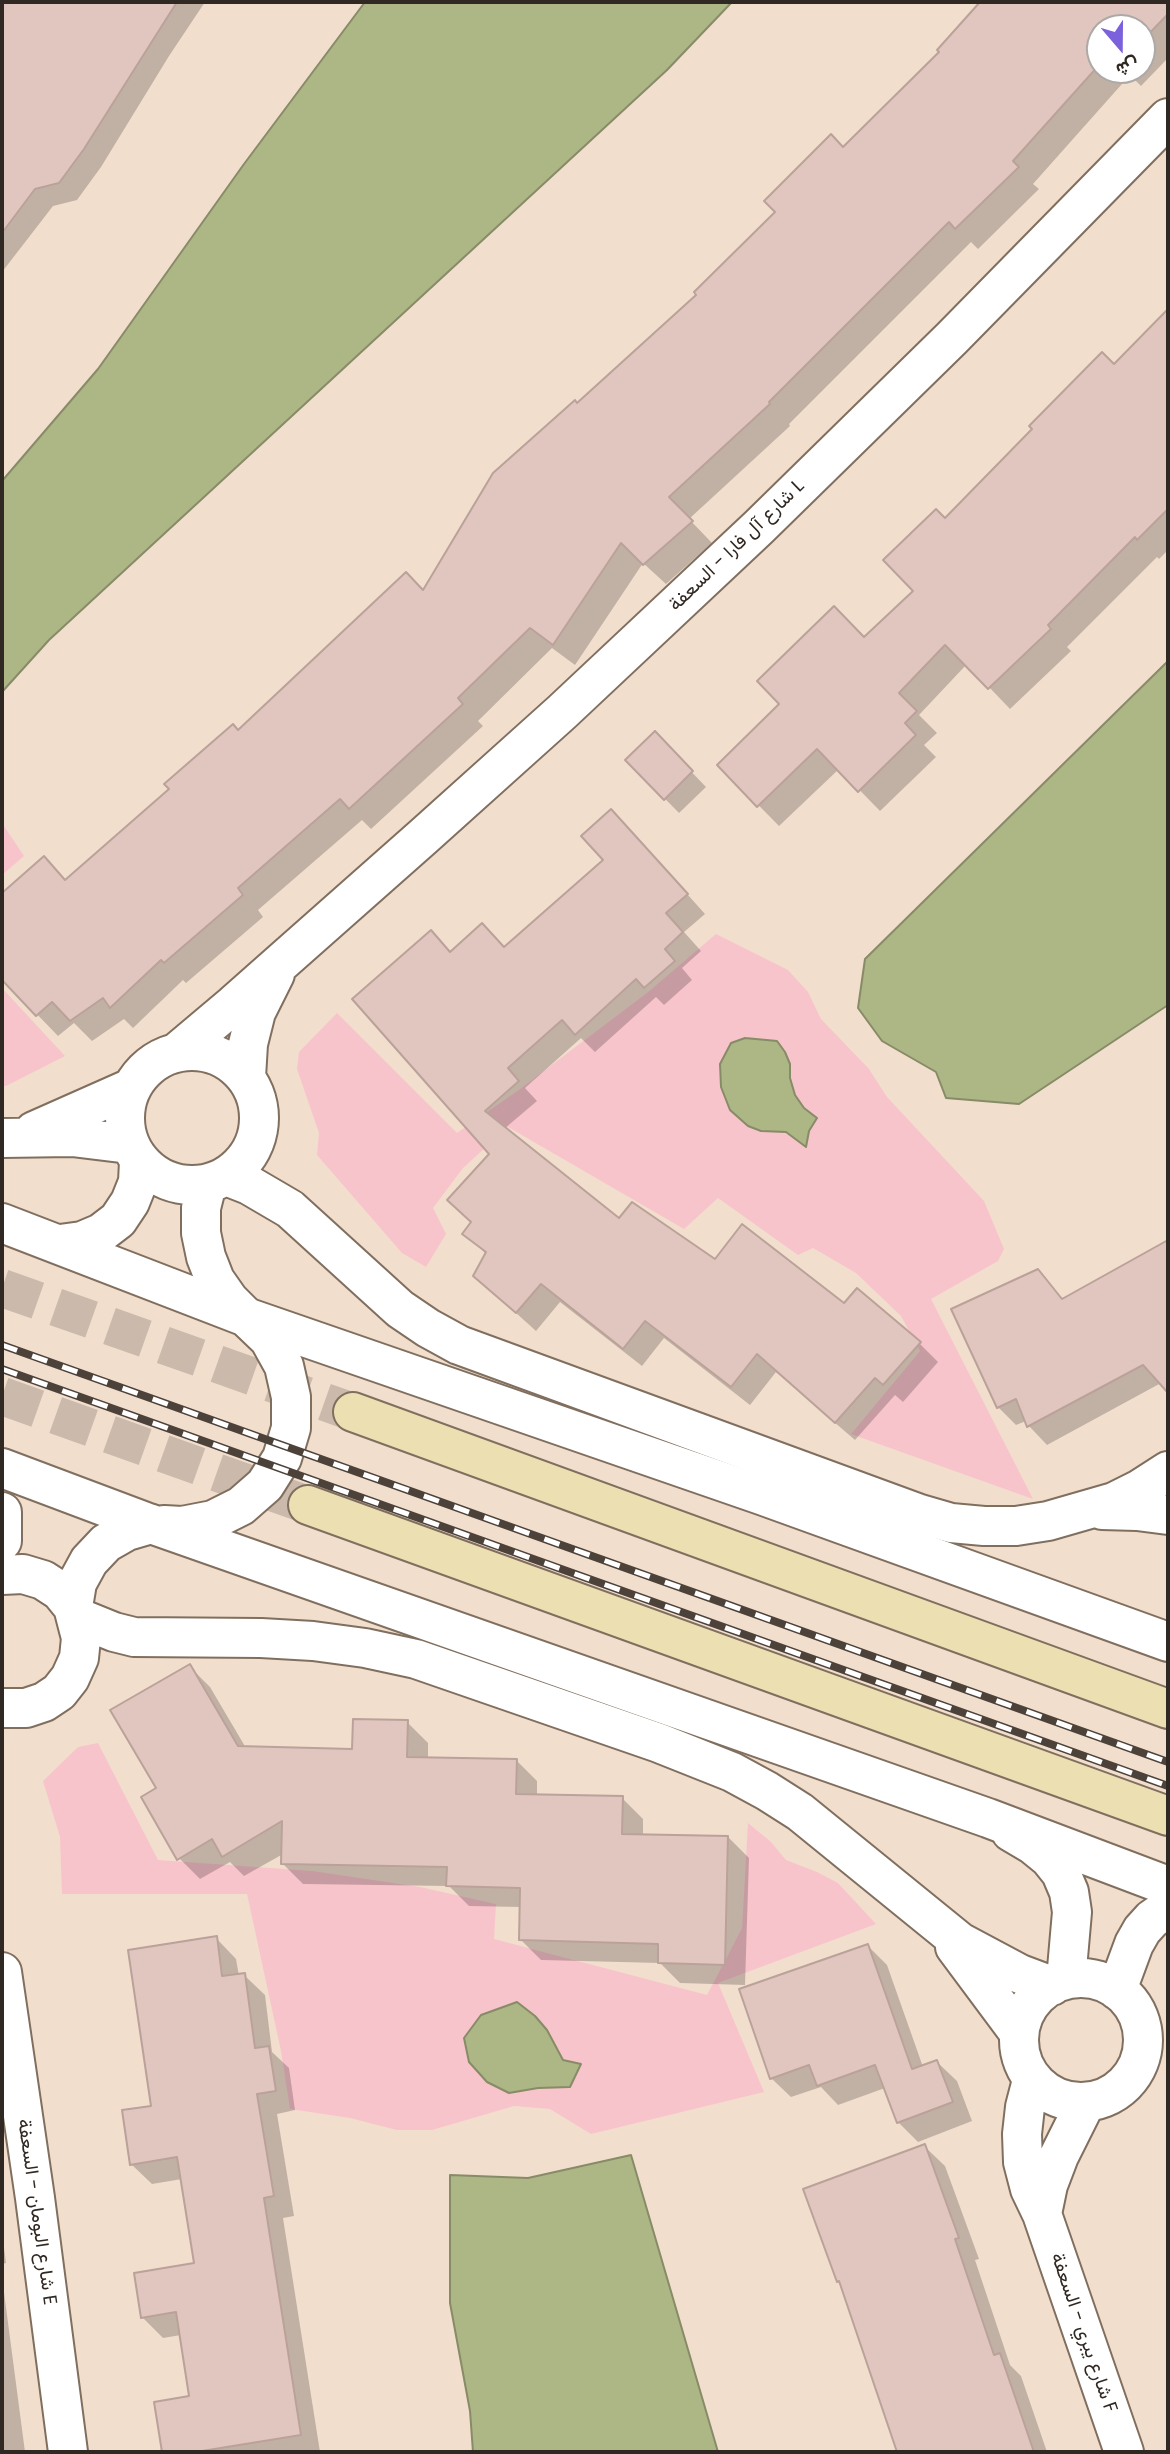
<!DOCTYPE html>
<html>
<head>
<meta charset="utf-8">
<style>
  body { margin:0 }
  #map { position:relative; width:1170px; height:2454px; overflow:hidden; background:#f2decd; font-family:Poppins,Vazirmatn,sans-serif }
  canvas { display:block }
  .frame { position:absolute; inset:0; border:4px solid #302822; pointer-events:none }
  .north { position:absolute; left:1086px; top:14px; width:70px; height:70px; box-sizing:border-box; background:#fff; border:2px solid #aca9a7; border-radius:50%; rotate:160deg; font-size:19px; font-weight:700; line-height:28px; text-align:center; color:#302822 }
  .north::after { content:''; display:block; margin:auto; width:24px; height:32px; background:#7c61dc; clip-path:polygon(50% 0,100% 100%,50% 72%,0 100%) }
</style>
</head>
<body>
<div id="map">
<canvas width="1170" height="2454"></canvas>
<div class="frame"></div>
<div class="north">ش</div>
</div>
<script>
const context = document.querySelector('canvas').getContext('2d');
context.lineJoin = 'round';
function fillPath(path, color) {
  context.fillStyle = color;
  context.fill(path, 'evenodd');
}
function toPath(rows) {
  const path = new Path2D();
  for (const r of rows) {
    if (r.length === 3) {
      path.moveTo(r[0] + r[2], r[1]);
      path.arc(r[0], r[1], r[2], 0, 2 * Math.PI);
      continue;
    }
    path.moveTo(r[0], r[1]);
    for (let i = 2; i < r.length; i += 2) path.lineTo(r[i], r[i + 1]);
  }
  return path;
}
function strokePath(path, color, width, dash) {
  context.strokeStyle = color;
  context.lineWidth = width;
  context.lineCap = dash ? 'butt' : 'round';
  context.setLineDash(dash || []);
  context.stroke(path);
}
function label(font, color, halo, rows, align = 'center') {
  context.font = font + ' Poppins,Vazirmatn,sans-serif';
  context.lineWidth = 6;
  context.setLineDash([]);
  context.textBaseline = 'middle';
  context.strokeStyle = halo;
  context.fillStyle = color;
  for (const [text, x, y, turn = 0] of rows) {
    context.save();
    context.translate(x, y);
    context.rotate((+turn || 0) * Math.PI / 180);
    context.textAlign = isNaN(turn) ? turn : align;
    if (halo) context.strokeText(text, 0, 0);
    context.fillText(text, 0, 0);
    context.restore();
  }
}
fillPath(toPath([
  [2,823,24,856,2,875],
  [716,934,788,970,808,992,821,1019,869,1069,887,1097,984,1201,1004,1249,998,1261,931,1299,1033,1499,851,1434,920,1351,901,1316,856,1273,813,1248,798,1255,718,1198,684,1229,508,1127,463,1168,433,1208,446,1234,426,1267,402,1253,317,1155,319,1133,297,1069,299,1052,337,1013,457,1133,520,1089,648,992],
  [2,988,65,1056,6,1086,2,1086],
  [98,1743,158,1860,313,1871,420,1887,496,1904,494,1939,707,1995,742,1928,748,1823,771,1842,786,1860,817,1872,838,1883,876,1924,718,1983,764,2092,591,2134,550,2109,514,2106,432,2130,397,2130,350,2118,290,2109,281,2051,247,1894,62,1894,60,1837,43,1781,78,1747]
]), '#f8c4cb');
const water = toPath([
  [365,2,732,2,667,70,49,640,2,692,2,481,98,369,244,164,365,2],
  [1168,661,1168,1005,1019,1104,946,1098,936,1072,882,1041,858,1008,865,959,1168,661],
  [745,1038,777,1041,785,1052,790,1064,790,1078,795,1095,804,1108,817,1118,809,1131,806,1147,786,1132,761,1131,748,1126,730,1110,721,1087,720,1064,731,1043,745,1038],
  [517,2002,535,2016,547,2030,563,2060,581,2064,570,2087,538,2088,509,2093,487,2082,469,2062,464,2038,481,2015,517,2002],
  [631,2155,718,2452,473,2452,470,2411,450,2303,450,2175,528,2178,631,2155]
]);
fillPath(water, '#adb685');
strokePath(water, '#888b67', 2);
fillPath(toPath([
  [4,2,205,2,169,56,101,167,77,200,53,206,2,272,2,5],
  [983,2,1168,2,1168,58,1141,86,1130,75,1033,184,1039,189,978,249,971,242,789,424,790,426,689,519,712,543,666,584,643,563,575,665,552,648,478,721,483,726,371,829,362,820,258,910,263,917,186,983,183,980,133,1028,124,1019,92,1041,74,1023,58,1036,2,978,2,895,44,859,66,881,239,733,424,592,577,405,699,295,941,52,939,50],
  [1100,28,1142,28,1142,70,1100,70],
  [1168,311,1168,550,1159,559,1157,557,1067,647,1071,651,1010,709,967,664,919,715,937,733,924,745,936,757,880,811,839,769,779,826,719,765,916,591,945,520,1114,366],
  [655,734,706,787,679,813,627,760],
  [630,830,705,914,684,932,701,951,682,968,692,980,664,1005,656,997,595,1052,581,1038,525,1088,537,1101,504,1129,620,1221,716,1262,845,1305,857,1290,920,1344,938,1362,903,1402,895,1395,855,1440,776,1372,750,1405,664,1338,642,1366,560,1302,536,1331,475,1276,486,1254,465,1233,473,1223,491,1154,431,933,452,953,504,949,605,860],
  [1168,1242,1168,1390,1161,1383,1047,1445,1029,1426,1026,1421,1016,1425,998,1407,1037,1271,1064,1300],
  [189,1666,210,1687,246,1748,354,1751,407,1722,428,1743,428,1759,516,1760,537,1781,537,1796,622,1798,643,1819,643,1836,728,1837,749,1858,745,1985,680,1983,660,1963,541,1960,520,1939,521,1907,469,1906,449,1886,303,1884,282,1863,283,1854,244,1876,230,1862,200,1879,179,1858,158,1789],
  [216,1938,236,1959,239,1976,244,1975,265,1995,272,2052,289,2068,295,2110,277,2114,294,2216,283,2218,320,2452,164,2452,156,2403,191,2397,181,2335,163,2338,143,2318,196,2265,182,2179,152,2184,131,2164],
  [868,1946,887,1965,923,2067,937,2062,957,2081,972,2121,918,2142,898,2122,885,2088,838,2105,821,2087,791,2097,771,2078],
  [924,2146,945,2166,979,2259,975,2260,1010,2365,1021,2376,1047,2452,898,2452,842,2284,839,2281],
  [2,2232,6,2263,2,2264],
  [2,2277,25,2452,2,2452]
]), '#0003');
const building = toPath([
  [2,2,177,2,84,149,59,183,35,189,2,233,2,2],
  [980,2,1168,2,1168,14,1142,41,1142,28,1100,28,1100,64,1013,161,1019,167,955,229,949,222,769,402,770,404,669,497,693,521,643,565,621,543,553,645,530,628,458,698,463,704,349,809,340,799,238,888,243,895,164,963,161,960,110,1008,103,998,70,1021,52,1002,36,1016,2,980,2,893,44,856,65,880,169,789,164,784,233,724,238,730,406,572,423,590,493,473,575,400,577,403,696,295,694,292,775,212,764,201,831,134,843,147,939,52,937,50,980,2],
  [1168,309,1168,509,1137,540,1135,537,1048,625,1051,629,988,689,945,645,899,693,917,711,905,723,916,735,858,792,817,749,757,807,717,765,779,704,757,681,834,606,864,637,913,591,883,560,936,509,945,518,1032,429,1029,426,1102,352,1114,364,1168,309],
  [655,731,693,771,664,800,625,760,655,731],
  [611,809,688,894,666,913,683,932,665,949,675,961,644,988,636,979,575,1035,562,1020,508,1068,519,1081,485,1111,619,1218,632,1202,715,1259,742,1224,844,1303,857,1288,921,1342,883,1385,875,1378,835,1423,757,1354,731,1387,645,1321,623,1349,541,1284,516,1313,473,1276,486,1252,462,1234,471,1222,447,1200,489,1154,352,999,431,930,450,952,482,923,504,947,603,860,581,836,611,809],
  [1168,1240,1168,1393,1143,1365,1027,1427,1016,1399,997,1408,951,1309,1038,1269,1062,1299,1168,1240],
  [190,1664,238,1746,352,1749,353,1719,408,1720,407,1757,517,1759,516,1794,623,1796,622,1834,728,1836,725,1965,658,1963,658,1944,519,1940,520,1888,446,1886,447,1867,281,1864,282,1821,222,1857,212,1839,177,1860,141,1797,156,1788,110,1710,190,1664],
  [217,1936,222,1976,245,1973,255,2048,269,2046,276,2091,257,2094,274,2196,264,2198,301,2435,196,2452,162,2452,154,2402,189,2396,176,2312,141,2318,134,2273,194,2263,177,2157,130,2165,122,2110,151,2106,128,1950,217,1936],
  [868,1944,912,2069,937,2060,953,2102,897,2123,875,2065,817,2086,809,2065,770,2079,739,1989,868,1944],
  [925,2144,959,2238,955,2239,994,2355,1000,2353,1034,2452,897,2452,839,2281,837,2282,803,2189,925,2144]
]);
fillPath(building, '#e0c6be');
strokePath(building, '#baa19a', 2);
strokePath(toPath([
  [2,1288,353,1412],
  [2,1396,308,1505]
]), '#cbbaab', 38, [38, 19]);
const minor = toPath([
  [192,1118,67],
  [176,1053,233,1005,424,836,562,712,759,527,952,338,1168,118],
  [246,1077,248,1044,256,1012,275,974],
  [34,1131,131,1088],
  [2,1138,72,1137,129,1144],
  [226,1176,249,1185,290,1209,400,1309,428,1328,459,1345,920,1514,951,1523,984,1526,1016,1526,1048,1521,1114,1502,1140,1489,1168,1471],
  [207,1184,201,1208,201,1233,206,1257,215,1280,229,1300,246,1317],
  [60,1244,82,1241,101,1233,118,1220,130,1202,138,1182,139,1161],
  [1102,1510,1137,1511,1168,1515],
  [2,1512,2,1541],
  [2,1575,23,1574,43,1580,60,1591,73,1607,81,1638,79,1658,70,1678,59,1692,44,1702,26,1708,2,1708],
  [73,1607,77,1583,89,1561,106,1543,127,1531,151,1524],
  [77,1617,114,1632,134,1637,261,1638,313,1641,365,1648,416,1659,659,1743,732,1772,767,1791,800,1812,960,1942,1020,1974,1052,1986],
  [1011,1832,1033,1845,1049,1858,1061,1873,1069,1892,1072,1912,1066,1980],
  [955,1947,1019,2033],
  [2,1972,35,2198,68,2452],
  [1081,2040,62],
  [1117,1990,1134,1944,1142,1930,1152,1919,1168,1908],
  [1032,2080,1025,2107,1022,2134,1023,2162,1030,2189,1042,2214,1124,2452],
  [1042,2214,1048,2185,1059,2156,1086,2102]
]);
const tertiary = toPath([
  [2,1223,246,1317,761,1495,1168,1642],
  [2,1468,151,1524,988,1818,1168,1886],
  [164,1525,182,1526,213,1520,241,1506,265,1485,282,1458,291,1428,291,1397,284,1366,269,1339,246,1317]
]);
const secondary = toPath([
  [353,1412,1168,1709],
  [308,1505,1168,1816]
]);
strokePath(minor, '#806f5f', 42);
strokePath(tertiary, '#806f5f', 42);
strokePath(secondary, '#806f5f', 42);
strokePath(minor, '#fff', 38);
strokePath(tertiary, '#fff', 38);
strokePath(secondary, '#ece0b3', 38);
const rail = toPath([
  [2,1345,1168,1762],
  [2,1369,1168,1786]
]);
strokePath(rail, '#4c423a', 8);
strokePath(rail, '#fff', 5, [16]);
label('19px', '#302822', '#fff', [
  ["شارع آل فارا - السعفة L",737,546,-44],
  ["شارع البومان - السعفة E",36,2212,82],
  ["شارع يبري - السعفة F",1083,2333,71]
]);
</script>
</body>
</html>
